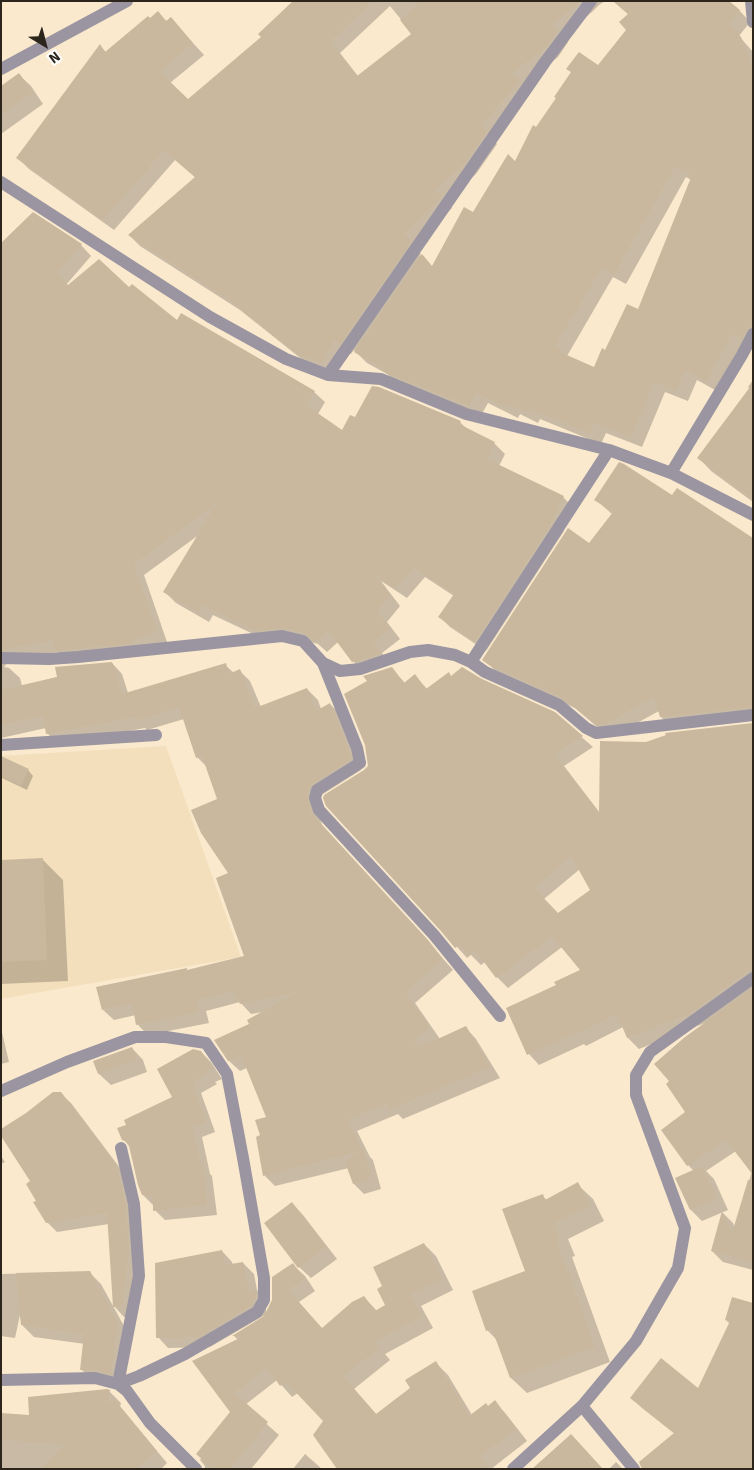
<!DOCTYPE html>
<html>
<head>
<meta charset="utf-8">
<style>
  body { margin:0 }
  #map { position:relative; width:754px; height:1470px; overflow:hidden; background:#fae9cd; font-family:Signika,sans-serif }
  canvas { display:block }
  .frame { position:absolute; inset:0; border:2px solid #2b251b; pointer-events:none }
  .north { position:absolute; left:20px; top:20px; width:50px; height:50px; -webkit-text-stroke:4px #fff; paint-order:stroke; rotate:143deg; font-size:14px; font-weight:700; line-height:20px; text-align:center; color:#2b251b }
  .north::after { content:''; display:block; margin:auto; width:18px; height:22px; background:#2b251b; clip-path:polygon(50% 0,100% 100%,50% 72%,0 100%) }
</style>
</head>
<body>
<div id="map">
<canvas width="754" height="1470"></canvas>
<div class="frame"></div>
<div class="north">N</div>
</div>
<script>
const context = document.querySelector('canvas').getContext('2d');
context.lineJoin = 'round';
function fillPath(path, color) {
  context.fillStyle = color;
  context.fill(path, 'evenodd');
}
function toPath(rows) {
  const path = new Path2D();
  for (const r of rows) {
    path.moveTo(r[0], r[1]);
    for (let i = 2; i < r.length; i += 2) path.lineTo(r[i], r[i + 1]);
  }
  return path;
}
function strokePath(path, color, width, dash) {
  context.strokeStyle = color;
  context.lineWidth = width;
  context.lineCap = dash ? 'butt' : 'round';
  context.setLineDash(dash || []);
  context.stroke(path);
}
fillPath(toPath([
  [166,746,241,957,1,999,1,756]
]), '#f4dfbc');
fillPath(toPath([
  [295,1,605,1,599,5,592,12,562,37,568,42,558,57,522,85,491,137,497,144,476,174,446,201,452,208,414,245,421,254,420,255,432,267,515,163,557,98,572,73,568,69,598,67,627,30,629,15,613,1,727,1,739,10,750,22,739,36,753,52,753,348,717,391,697,380,688,401,665,392,642,447,606,433,601,444,540,419,538,423,520,414,518,418,488,403,480,417,394,382,387,374,367,363,354,350,351,354,346,351,332,374,309,365,240,310,140,246,129,235,196,178,175,160,114,230,29,169,18,158,100,46,106,52,158,13,167,22,171,19,204,55,170,83,188,101,262,37],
  [390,6,413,34,358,76,340,53],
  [686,177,691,180,639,311,606,351,595,368,567,356,613,277,626,284],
  [19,75,31,86,43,104,1,134,1,88],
  [1,244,81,245,91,256,66,285,68,287,130,289,177,322,314,392,325,402,318,414,343,431,355,419,460,422,469,431,494,443,505,454,499,466,563,497,574,508,563,529,564,531,486,651,450,627,440,617,454,596,425,577,407,598,381,581,400,606,387,622,400,639,382,653,391,664,364,672,353,661,338,642,327,652,318,644,296,638,268,641,213,615,209,622,176,603,165,592,200,534,144,575,167,642,66,661,57,652,9,661,4,667,9,668,20,678,22,686,112,663,122,674,128,693,225,665,234,673,240,671,250,681,261,707,307,689,318,700,321,709,330,704,341,715,360,762,361,770,323,794,320,799,317,808,322,825,438,953,453,970,415,1003,440,1039,466,1028,476,1039,500,1078,403,1119,398,1114,357,1131,370,1157,373,1160,381,1189,364,1194,354,1184,349,1168,275,1186,265,1176,262,1136,267,1117,247,1068,240,1071,229,1061,216,1040,250,1025,263,1012,251,1014,240,1002,206,1011,209,1023,148,1035,138,1025,136,1015,114,1020,103,1010,188,971,246,957,229,874,218,800,207,767,197,757,184,719,147,730,145,728,58,744,47,733,46,728,1,738],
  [753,380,753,502,711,471,699,458,750,389,748,387],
  [673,497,753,540,753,719,672,728,661,717,659,711,617,734,603,732,575,708,501,676,484,660,590,545,612,514,596,500],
  [391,668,405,683,415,676,428,690,451,677,481,681,554,713,593,747,564,766,600,813,646,743,753,724,753,1270,723,1262,712,1251,723,1213,733,1223,735,1228,752,1171,736,1151,706,1171,714,1179,728,1210,702,1221,691,1210,677,1178,694,1171,688,1165,687,1112,705,1023,639,1049,628,1038,623,1027,586,1046,584,1044,539,1065,529,1054,558,985,582,971,562,947,508,988,497,977,485,962,481,965,471,955,467,958,441,929,365,771,369,766],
  [580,869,592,890,558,914,544,899],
  [1,767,28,770,33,776,27,790,4,779,1,777],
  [42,859,63,880,68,981,1,984,1,861],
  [1,1028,9,1062,1,1064],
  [132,1048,143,1060,147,1072,111,1085,99,1074,95,1062],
  [201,1052,211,1062,222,1079,215,1082,217,1084,201,1093,215,1132,202,1137,210,1174,212,1176,217,1215,165,1220,155,1210,153,1205,143,1195,130,1147,123,1139,128,1126,174,1098],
  [60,1093,71,1103,126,1176,136,1216,132,1317,124,1317,114,1306,109,1224,57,1232,47,1222,38,1201,32,1181],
  [1,1156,5,1162,1,1164],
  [577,1184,593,1199,604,1221,568,1239,575,1256,572,1257,610,1362,527,1393,511,1378,498,1341,488,1331,473,1292,526,1272,542,1196,547,1200],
  [292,1203,303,1215,337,1259,311,1278,299,1267],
  [424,1244,436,1256,453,1290,421,1306,433,1328,385,1354,390,1360,354,1389,377,1415,411,1388,436,1363,448,1375,472,1415,488,1407,495,1402,506,1414,527,1441,491,1469,338,1469,324,1421,298,1393,292,1397,277,1380,245,1405,279,1435,251,1469,205,1469,205,1466,200,1460,232,1412,238,1340,234,1336,262,1320,265,1315,210,1347,168,1348,158,1337,222,1251,232,1262,233,1265,243,1263,254,1274,257,1290,266,1300,266,1313,293,1265,305,1276,315,1291,299,1302,322,1329,364,1297,377,1311,386,1305,383,1287],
  [89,1272,101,1284,130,1337,123,1385,93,1382,82,1370,85,1344,34,1337,22,1325,20,1315,15,1338,1,1336,1,1274],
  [753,1303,675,1434,642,1408,631,1397,699,1390,730,1324,726,1320],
  [109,1391,121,1403,120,1407,167,1463,161,1469,1,1469,1,1414,31,1416],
  [305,1454,322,1469,293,1469],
  [616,1462,623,1469,609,1469]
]), '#0003');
fillPath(toPath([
  [293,1,372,1,330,42,357,76,411,34,400,20,421,1,581,1,552,25,558,30,547,46,511,74,520,81,481,125,487,131,465,163,434,191,442,196,404,233,411,242,340,344,334,340,321,363,297,354,228,299,128,235,195,177,164,150,103,220,16,158,100,44,105,52,148,16,150,18,158,11,166,21,171,17,193,43,160,72,188,99,261,37,258,34],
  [613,1,729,1,740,10,729,24,741,37,753,68,753,326,748,327,742,338,732,334,706,381,685,370,676,391,654,382,631,437,594,423,590,433,528,408,527,412,508,404,507,407,476,393,469,406,382,371,383,369,354,352,422,254,432,266,464,207,473,212,508,154,515,161,533,125,536,127,556,98,554,97,571,72,566,69,579,52,598,65,626,30,619,22,628,14],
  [675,167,692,175,638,309,627,304,605,350,602,348,594,367,560,352,562,349,555,346,602,267,614,274],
  [19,73,33,92,1,115,1,86],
  [33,212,82,244,57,273,68,285,99,259,129,287,132,284,177,320,181,313,315,391,306,405,342,430,350,415,355,417,372,386,379,387,461,421,459,424,495,442,487,459,564,496,553,518,554,519,475,642,438,617,454,594,413,567,396,588,374,574,390,595,377,611,390,628,373,642,381,653,358,661,352,662,328,630,315,642,305,633,284,628,256,631,202,605,198,613,163,592,217,503,134,564,157,631,133,639,134,643,54,651,53,640,1,650,1,243],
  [753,383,753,500,697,458],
  [619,462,624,464,672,495,677,488,753,538,753,707,660,717,654,697,605,724,597,725,591,721,563,698,489,665,482,660,568,528,589,543,613,512,594,500],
  [112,662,122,694,226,663,229,674,240,669,255,708,307,688,316,711,330,703,349,750,351,759,312,784,309,788,307,797,311,813,428,940,443,959,405,992,430,1028,413,1040,418,1048,466,1026,490,1067,391,1109,388,1103,347,1120,361,1149,363,1148,371,1178,353,1184,345,1162,358,1152,263,1176,256,1137,260,1135,255,1120,266,1117,241,1055,228,1061,214,1040,249,1024,247,1020,298,992,240,1004,233,991,196,1000,199,1012,136,1025,132,1003,102,1010,96,987,187,968,187,970,244,956,216,878,228,873,201,833,191,810,217,799,202,756,196,758,179,707,136,720,135,717,46,734,43,716,1,725,1,690,57,677,55,667],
  [392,667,404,683,415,674,426,689,449,672,451,676,462,667,482,679,555,712,583,736,554,754,599,813,600,741,646,742,666,735,665,733,753,723,753,970,748,971,689,1014,627,1038,617,1014,574,1035,573,1034,527,1055,506,1008,556,985,554,982,580,970,552,936,496,978,475,950,469,955,460,945,455,948,440,930,326,806,323,798,324,795,364,770,368,766,365,745,344,694,367,681,363,676],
  [571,856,590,890,558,913,534,888],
  [1,756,29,769,21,786,1,776],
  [43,858,47,960,1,962,1,860],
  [753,988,753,1175,726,1140,687,1166,661,1130,685,1112,666,1084,669,1081,654,1064,685,1037],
  [132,1047,137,1060,98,1074,93,1061],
  [193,1049,201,1051,213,1068,206,1072,207,1074,192,1082,206,1122,192,1127,201,1165,203,1165,207,1205,153,1211,153,1196,142,1195,138,1185,129,1146,127,1142,122,1140,117,1128,126,1125,124,1120,172,1097,157,1069],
  [53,1092,61,1092,116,1164,126,1205,129,1252,122,1307,113,1307,107,1213,46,1223,33,1202,36,1201,26,1184,30,1181,1,1136,1,1129,26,1113],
  [702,1166,717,1198,690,1210,675,1178],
  [748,1180,753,1181,753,1263,711,1251,722,1211,732,1233],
  [578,1182,590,1205,554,1223,560,1241,557,1242,595,1347,510,1378,492,1329,486,1331,472,1291,525,1271,502,1209,543,1194,545,1200],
  [292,1202,326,1247,298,1268,264,1223],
  [424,1243,442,1279,410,1294,422,1316,374,1342,379,1348,343,1376,376,1414,410,1388,405,1380,436,1361,469,1416,486,1403,488,1406,495,1400,516,1429,480,1456,489,1469,337,1469,313,1435,323,1421,286,1382,280,1386,267,1367,234,1393,268,1422,230,1469,213,1469,196,1454,230,1412,192,1361,244,1336,232,1336,264,1316,272,1300,272,1277,293,1263,304,1279,288,1290,322,1328,352,1302,364,1296,375,1311,385,1305,377,1289,382,1286,373,1267],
  [222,1250,225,1265,243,1262,249,1293,256,1288,256,1298,251,1306,198,1337,156,1338,155,1263],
  [90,1271,118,1324,111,1374,97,1370,80,1370,84,1334,21,1325,16,1273],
  [732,1297,753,1303,753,1469,642,1469,639,1462,674,1433,630,1398,661,1358,698,1388,730,1321,725,1320],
  [107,1389,110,1390,108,1403,115,1400,157,1451,135,1469,40,1469,65,1444,1,1440,1,1413,29,1415,28,1397],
  [571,1434,603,1469,532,1469]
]), '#c9b89d');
strokePath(toPath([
  [751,1,753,22],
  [1,69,127,1],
  [1,182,210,317,286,359,328,375,381,379,466,414,609,450,671,473,753,515],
  [328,375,545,62,591,1],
  [671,473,742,355,753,334],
  [1,658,49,659,78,657,282,636,303,641,323,663,340,671,360,669,410,652,428,650,455,655,471,662,485,672,559,705,586,728,596,733,753,715],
  [471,662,609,450],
  [323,663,357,748,360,763,317,790,315,798,319,810,434,935,500,1016],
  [1,745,156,735],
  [1,1091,67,1062,135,1037,166,1037,206,1043,227,1074,243,1158,264,1278,264,1300,257,1312,185,1354,139,1376,118,1384,95,1378,1,1380],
  [121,1148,134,1204,139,1276,118,1384,127,1391,150,1423,196,1469],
  [582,1406,634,1469],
  [513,1469,582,1406,636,1341,678,1268,685,1228,636,1095,636,1075,650,1052,753,978]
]), '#9a95a1', 12);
</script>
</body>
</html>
